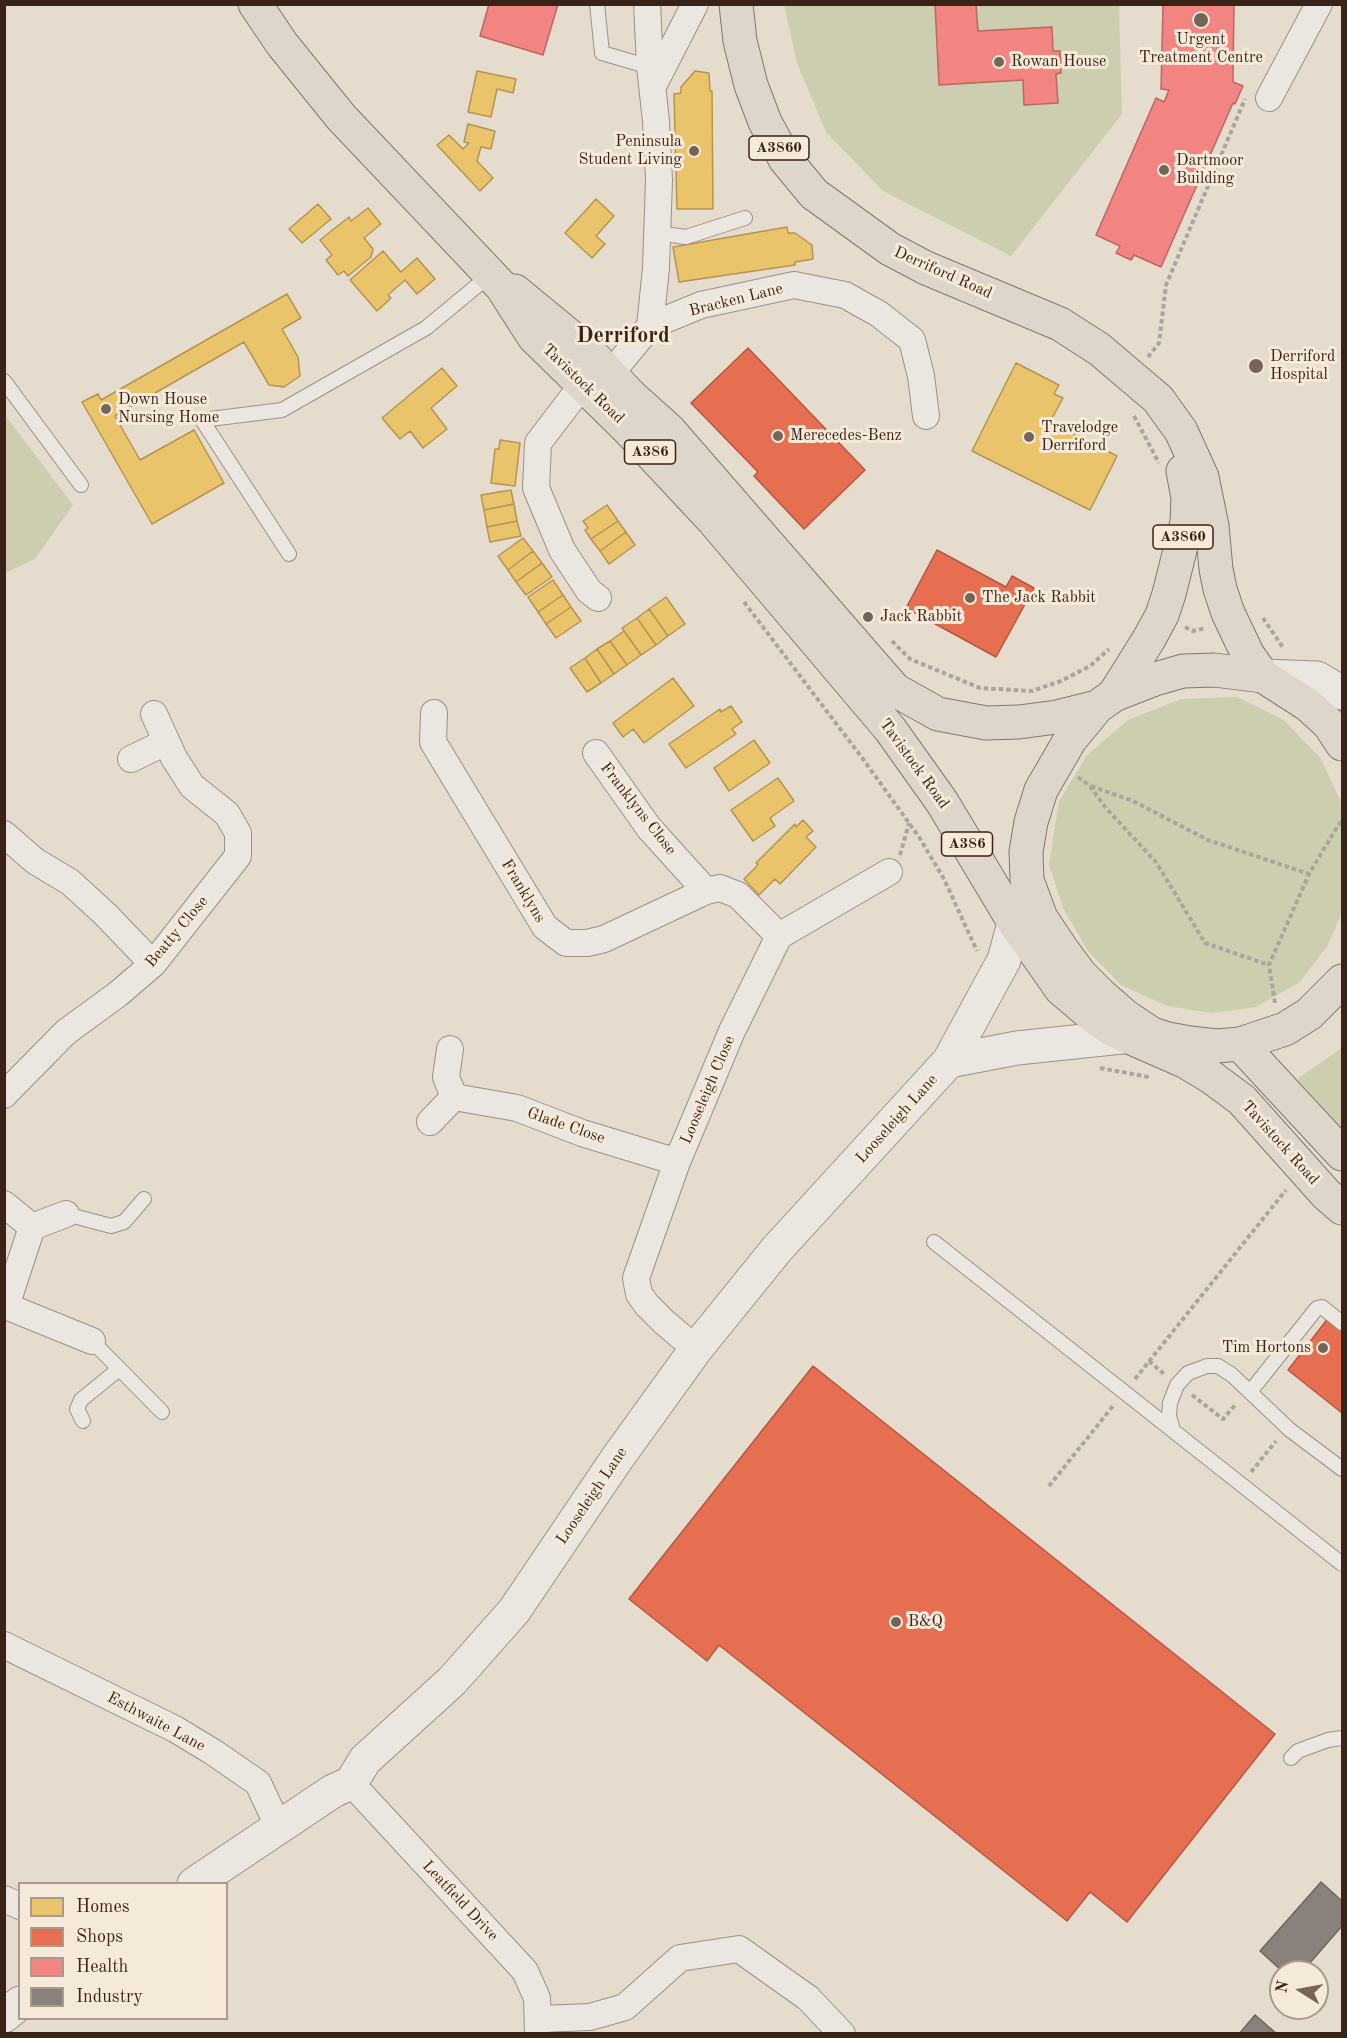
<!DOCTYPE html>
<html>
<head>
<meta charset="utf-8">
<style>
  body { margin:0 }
  #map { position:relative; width:1347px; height:2038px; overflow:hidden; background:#e6dcce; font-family:"Old Standard TT",serif }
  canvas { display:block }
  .frame { position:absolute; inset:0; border:6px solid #392319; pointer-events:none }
  .legend { position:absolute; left:18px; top:1882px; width:210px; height:138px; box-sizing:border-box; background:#f5ead9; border:2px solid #aa9a8c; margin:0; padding:8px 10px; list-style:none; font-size:18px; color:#392319 }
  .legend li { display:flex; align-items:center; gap:12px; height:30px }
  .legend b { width:30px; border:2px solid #aa9a8c }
  .north { position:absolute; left:1269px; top:1960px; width:60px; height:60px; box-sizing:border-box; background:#f5ead9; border:2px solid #aa9a8c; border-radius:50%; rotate:281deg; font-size:16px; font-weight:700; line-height:24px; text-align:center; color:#392319 }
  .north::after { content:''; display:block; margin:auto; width:21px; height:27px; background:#766458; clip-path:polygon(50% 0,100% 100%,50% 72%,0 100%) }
</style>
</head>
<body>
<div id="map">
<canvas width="1347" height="2038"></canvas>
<div class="frame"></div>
<ul class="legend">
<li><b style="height:16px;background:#e9c46a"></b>Homes</li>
<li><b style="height:16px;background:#e76f51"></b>Shops</li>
<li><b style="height:16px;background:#f28482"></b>Health</li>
<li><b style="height:16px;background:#8a817c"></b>Industry</li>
</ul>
<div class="north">N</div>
</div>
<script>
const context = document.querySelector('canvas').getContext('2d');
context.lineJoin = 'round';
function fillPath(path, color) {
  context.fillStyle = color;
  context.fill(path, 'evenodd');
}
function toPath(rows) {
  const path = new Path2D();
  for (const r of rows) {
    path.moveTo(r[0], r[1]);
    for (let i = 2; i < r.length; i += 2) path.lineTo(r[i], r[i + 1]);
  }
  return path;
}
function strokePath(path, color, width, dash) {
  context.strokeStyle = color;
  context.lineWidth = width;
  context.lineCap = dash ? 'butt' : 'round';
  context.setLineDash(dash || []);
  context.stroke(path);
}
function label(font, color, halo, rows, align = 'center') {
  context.font = font + ' "Old Standard TT",serif';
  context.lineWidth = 6;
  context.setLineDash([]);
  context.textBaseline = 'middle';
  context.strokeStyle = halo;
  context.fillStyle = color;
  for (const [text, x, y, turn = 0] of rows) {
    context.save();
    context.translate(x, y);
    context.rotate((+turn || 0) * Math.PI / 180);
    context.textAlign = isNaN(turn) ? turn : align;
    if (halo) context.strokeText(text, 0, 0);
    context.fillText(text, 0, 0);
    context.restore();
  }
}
fillPath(toPath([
  [784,5,935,5,939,85,1023,80,1024,104,1056,74,1061,73,1060,51,1053,51,1052,27,978,31,976,5,1119,5,1122,114,1011,256,883,191,826,132,797,63],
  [5,415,73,505,35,559,5,573],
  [1237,697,1284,720,1321,759,1341,802,1342,811,1342,912,1328,945,1300,982,1256,1007,1213,1013,1167,1006,1121,985,1088,951,1063,908,1049,864,1059,801,1087,755,1128,720,1181,699],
  [1342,1048,1342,1129,1297,1079]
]), '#cdcdaf');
const homes = toPath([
  [477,71,516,79,513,93,497,89,491,117,468,112,477,71],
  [695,71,709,73,710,91,712,91,713,209,677,209,674,94,681,93,681,87,695,71],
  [468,124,495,131,491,149,481,147,477,161,493,178,480,191,437,145,449,135,463,149,469,143,464,142,468,124],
  [596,199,614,216,596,236,605,244,592,258,565,233,596,199],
  [318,204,331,219,302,243,289,229,318,204],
  [368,208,381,224,364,238,373,249,371,257,348,276,344,271,338,275,326,260,332,255,320,240,349,217,351,221,368,208],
  [787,227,788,233,795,233,812,245,813,259,795,262,795,265,679,282,673,247,787,227],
  [383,251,401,272,417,258,435,279,417,294,405,280,388,295,391,298,377,311,350,280,383,251],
  [287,294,301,318,282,329,298,357,300,376,284,387,269,385,244,342,115,416,140,460,194,430,224,483,152,524,82,402,98,394,101,400,287,294],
  [1016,363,1059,385,1054,394,1063,398,1050,422,1117,456,1090,510,972,451,1016,363],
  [442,368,457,386,431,408,447,429,423,448,410,431,400,439,382,418,442,368],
  [500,440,520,443,515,486,491,483,495,449,499,449,500,440],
  [511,490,514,504,484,510,481,495,511,490],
  [514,504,517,521,487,527,484,510,514,504],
  [607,505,618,521,591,539,585,530,588,528,583,521,607,505],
  [517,521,521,536,490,542,487,527,517,521],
  [618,521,626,532,600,551,591,539,618,521],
  [626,532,635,545,609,564,600,551,626,532],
  [523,538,533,551,508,570,498,556,523,538],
  [533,551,542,563,516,582,508,570,533,551],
  [542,563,552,577,526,595,516,582,542,563],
  [553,580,563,595,538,612,528,597,553,580],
  [563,595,571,607,546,624,538,612,563,595],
  [666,597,685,624,668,636,649,609,666,597],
  [571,607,581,621,556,638,546,624,571,607],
  [649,609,668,636,656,645,637,618,649,609],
  [637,618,656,645,641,655,622,628,637,618],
  [624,631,641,655,627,665,610,641,624,631],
  [610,641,627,665,614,674,597,649,610,641],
  [597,649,614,674,601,683,585,658,597,649],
  [585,658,601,683,587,692,570,668,585,658],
  [673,678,694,706,644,743,633,729,623,737,613,723,673,678],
  [731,706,742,722,732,729,736,734,686,768,669,744,720,709,721,712,731,706],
  [754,740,770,763,729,791,714,768,754,740],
  [778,778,794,801,770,818,775,826,753,841,731,810,778,778],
  [803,820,813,831,806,837,816,847,780,884,775,879,759,895,744,879,758,865,756,863,795,824,796,827,803,820]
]);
fillPath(homes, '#e9c46a');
strokePath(homes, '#b49452', 1.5);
const shops = toPath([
  [748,348,865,470,804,529,754,476,758,472,691,403,748,348],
  [937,550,1006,587,1012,576,1034,588,996,657,906,608,937,550],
  [1329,1317,1342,1327,1342,1413,1288,1370,1329,1317],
  [813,1366,1275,1734,1127,1922,1090,1892,1067,1921,719,1645,707,1661,629,1599,813,1366]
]);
fillPath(shops, '#e76f51');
strokePath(shops, '#b35840', 1.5);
const health = toPath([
  [489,4,558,4,543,55,480,36,489,4],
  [935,4,976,4,978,31,1052,27,1053,51,1060,51,1061,73,1056,74,1058,103,1024,105,1023,80,939,85,935,4],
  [1163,4,1234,4,1233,82,1243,86,1235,104,1233,103,1161,267,1134,255,1131,260,1116,253,1120,246,1096,235,1156,98,1164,102,1169,90,1161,89,1163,4]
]);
fillPath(health, '#f28482');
strokePath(health, '#ba6762', 1.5);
const industry = toPath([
  [1321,1882,1342,1901,1342,1926,1302,1972,1283,1972,1260,1951,1321,1882],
  [1255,2015,1277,2034,1239,2034,1255,2015]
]);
fillPath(industry, '#8a817c');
strokePath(industry, '#72655e', 1.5);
const service = toPath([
  [597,4,602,53,650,67],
  [657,233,686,237,745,218],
  [4,381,81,485],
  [289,554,202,420,282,410,426,328,478,285,488,273],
  [66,1214,111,1226,124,1222,144,1199],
  [934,1242,1342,1564],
  [92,1341,162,1412],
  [1250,1392,1317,1308,1322,1307,1342,1323],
  [83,1421,77,1409,81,1400,119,1369],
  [1173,1430,1169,1416,1170,1403,1177,1385,1188,1373,1207,1366,1218,1366,1232,1375,1290,1430,1342,1469],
  [1291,1758,1298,1751,1328,1740,1342,1738]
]);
const minor = toPath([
  [647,4,650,67,656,121,659,180,656,268,650,326],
  [653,86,695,4],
  [1269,98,1319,4],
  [611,373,650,326,701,305,794,285,845,295,879,314,912,340,921,376,926,416],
  [583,384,538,443,536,488,562,550,589,591,598,598],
  [434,713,433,742,545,927,566,943,587,943,604,939,706,891,720,888,738,895,779,936],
  [596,753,649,828,706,891],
  [131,759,166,742],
  [4,834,35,861,70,882,105,914,153,964],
  [4,1095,66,1032,118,994,153,964,238,856,238,833,227,814,192,786,174,758,154,714],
  [454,1097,517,1108,582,1133,677,1162],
  [430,1122,454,1097,446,1077,450,1049],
  [4,1204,32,1227,6,1306,92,1341],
  [32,1227,66,1214],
  [696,1349,664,1322,647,1305,639,1294,636,1278,677,1162,732,1031,779,936,889,872],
  [4,1645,175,1729,213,1752,258,1783,279,1828],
  [351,1783,525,1971,537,1998,538,2034],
  [4,1899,20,1906],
  [539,2019,590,2017,625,2007,680,1958,739,1949,808,1998,842,2034]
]);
const tertiary = toPath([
  [1263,676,1317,678,1342,693],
  [949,1061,1017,1048,1141,1035],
  [194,1884,333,1791,351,1783,365,1760,452,1681,514,1611,616,1460,696,1349,777,1249,949,1061,1004,960,1020,901],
  [4,2016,20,2003]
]);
const primary = toPath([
  [736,4,740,41,751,85,765,122,785,159,814,194,890,249,926,268,1060,324,1099,349,1158,399,1181,431,1202,477,1212,526,1216,569,1220,589,1228,613,1248,655,1263,676],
  [1114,695,1149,639,1162,615,1169,594,1187,522,1188,498,1183,471]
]);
const trunk = toPath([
  [255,4,282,44,341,117,502,287,534,337,627,428,713,520,890,729,942,802,1014,922,1061,989,1088,1012,1113,1030,1186,1062,1211,1077,1242,1100,1326,1194,1342,1208],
  [515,291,589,352,630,395,669,430,895,690,938,714,986,723,1019,722,1057,717,1097,707],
  [1342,744,1329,724,1308,705,1263,676,1214,670,1183,671,1155,679,1114,695,1097,707,1070,740,1041,790,1031,822,1026,852,1027,880,1041,918,1061,948,1080,974,1101,995,1125,1016,1152,1034,1168,1039,1190,1043,1217,1046,1240,1044,1285,1029,1309,1014,1342,981],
  [1240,1044,1342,1154]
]);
strokePath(service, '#9a9188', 16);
strokePath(minor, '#9a9188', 28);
strokePath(tertiary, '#9a9188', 35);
strokePath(primary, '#817870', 35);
strokePath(trunk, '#817870', 35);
strokePath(toPath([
  [1148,357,1159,343,1166,285,1245,99],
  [1134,416,1159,463],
  [744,602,863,759,919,837,944,879,977,951],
  [1263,618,1284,649],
  [1185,627,1193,631,1206,628],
  [892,641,910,659,980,688,1032,691,1061,681,1090,666,1109,649],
  [1078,777,1090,786,1105,807,1156,862,1205,943,1269,965],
  [1091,786,1133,801,1208,840,1309,874],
  [900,855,909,823],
  [1275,1003,1269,965,1309,874,1337,827,1342,821],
  [1100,1068,1149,1077],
  [1149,1361,1165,1375],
  [1135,1379,1286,1190],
  [1192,1395,1223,1419,1236,1404],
  [1251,1472,1276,1441],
  [1049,1486,1113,1406]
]), '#aaa59e', 4, [4.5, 3]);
strokePath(service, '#ebe6df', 14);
strokePath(minor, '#ebe6df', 26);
strokePath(tertiary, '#ebe6df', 33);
strokePath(primary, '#ded6ca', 33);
strokePath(trunk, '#ded6ca', 33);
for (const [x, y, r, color] of [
  [1201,20,8,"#766458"],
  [999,62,6,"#766458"],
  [694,151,6,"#766458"],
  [1164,170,6,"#766458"],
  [1256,366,8,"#766458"],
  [106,409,6,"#766458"],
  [778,436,6,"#766458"],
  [1029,437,6,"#766458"],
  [970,598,6,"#766458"],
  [868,617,6,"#766458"],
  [1323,1348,6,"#766458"],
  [896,1622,6,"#766458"]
]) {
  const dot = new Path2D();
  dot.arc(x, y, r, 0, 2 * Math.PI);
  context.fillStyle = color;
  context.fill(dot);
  strokePath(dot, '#f5ead9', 2);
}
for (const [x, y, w] of [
  [779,148,60],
  [650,452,51],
  [1183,537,60],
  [967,844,51]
]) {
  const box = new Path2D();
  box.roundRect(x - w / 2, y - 12, w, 24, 4.5);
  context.fillStyle = '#f5ead9';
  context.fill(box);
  strokePath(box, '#392319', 1.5);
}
label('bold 15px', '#392319', null, [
  ["A3860",779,148],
  ["A386",650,452],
  ["A3860",1183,537],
  ["A386",967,844]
]);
label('16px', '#392319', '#f5ead9', [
  ["Urgent",1201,40,"center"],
  ["Treatment Centre",1201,58,"center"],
  ["Rowan House",1011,62],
  ["Peninsula",682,142,"right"],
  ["Student Living",682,160,"right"],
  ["Dartmoor",1176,161],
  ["Building",1176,179],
  ["Derriford",1270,357],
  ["Hospital",1270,375],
  ["Down House",118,400],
  ["Nursing Home",118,418],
  ["Travelodge",1041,428],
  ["Derriford",1041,446],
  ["Merecedes-Benz",790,436],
  ["The Jack Rabbit",982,598],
  ["Jack Rabbit",880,617],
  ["Tim Hortons",1311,1348,"right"],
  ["B&Q",908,1622]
], 'left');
label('16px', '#392319', '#f5ead9', [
  ["Derriford Road",943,273,24],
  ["Bracken Lane",736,300,-14],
  ["Tavistock Road",583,384,44],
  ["Tavistock Road",914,764,54],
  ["Franklyns Close",638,809,52],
  ["Franklyns",523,891,59],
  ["Beatty Close",177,932,-50],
  ["Looseleigh Close",708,1090,-67],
  ["Looseleigh Lane",897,1119,-48],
  ["Glade Close",566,1126,19],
  ["Tavistock Road",1280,1143,48],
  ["Looseleigh Lane",592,1496,-56],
  ["Esthwaite Lane",156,1722,28],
  ["Leatfield Drive",460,1901,47]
]);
label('bold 22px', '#392319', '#f5ead9', [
  ["Derriford",623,336]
]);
</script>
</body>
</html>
